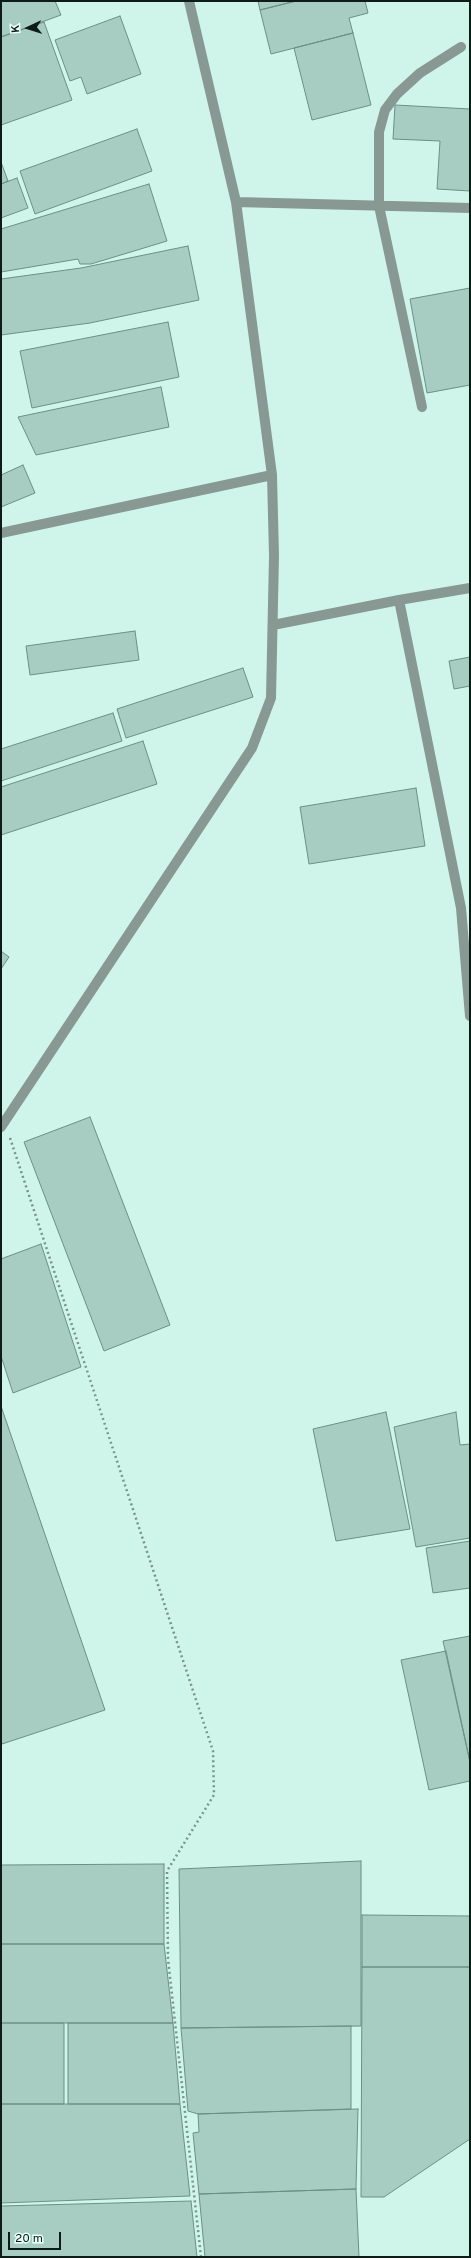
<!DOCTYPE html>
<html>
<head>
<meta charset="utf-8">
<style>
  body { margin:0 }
  #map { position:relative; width:471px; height:2258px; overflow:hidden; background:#cff5ea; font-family:Overpass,sans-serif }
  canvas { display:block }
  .frame { position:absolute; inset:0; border:2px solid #0e1c18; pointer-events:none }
  .north { position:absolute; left:8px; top:8px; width:40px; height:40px; -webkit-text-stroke:3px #e8fff8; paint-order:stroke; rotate:266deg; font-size:11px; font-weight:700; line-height:16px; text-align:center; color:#0e1c18 }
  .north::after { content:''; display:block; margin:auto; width:14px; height:18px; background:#0e1c18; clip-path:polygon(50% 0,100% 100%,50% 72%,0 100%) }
  .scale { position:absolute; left:8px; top:2232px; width:53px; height:18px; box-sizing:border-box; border:2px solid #0e1c18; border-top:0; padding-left:5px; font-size:12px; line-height:14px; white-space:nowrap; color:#0e1c18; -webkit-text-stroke:3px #e8fff8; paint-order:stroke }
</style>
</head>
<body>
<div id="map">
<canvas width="471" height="2258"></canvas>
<div class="frame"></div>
<div class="north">K</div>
<div class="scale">20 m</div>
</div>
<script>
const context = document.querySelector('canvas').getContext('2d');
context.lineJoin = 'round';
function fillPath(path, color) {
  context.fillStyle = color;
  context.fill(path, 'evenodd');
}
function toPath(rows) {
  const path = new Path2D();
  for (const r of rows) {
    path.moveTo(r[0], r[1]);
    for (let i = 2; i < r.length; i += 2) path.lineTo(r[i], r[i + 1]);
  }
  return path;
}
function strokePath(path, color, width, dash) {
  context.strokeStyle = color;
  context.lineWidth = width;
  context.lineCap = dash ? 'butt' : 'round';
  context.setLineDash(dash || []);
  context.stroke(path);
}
const building = toPath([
  [1,1,55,1,61,15,1,37,1,1],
  [258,1,296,1,260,10,258,1],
  [296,1,365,1,368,13,349,18,353,33,271,54,260,10,296,1],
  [120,16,141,74,87,94,81,77,70,81,55,40,120,16],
  [44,22,72,100,1,125,1,37,44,22],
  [353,33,371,105,312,120,294,48,353,33],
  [395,105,470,109,470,191,437,189,440,141,393,139,395,105],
  [137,129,152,171,35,214,20,171,137,129],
  [1,162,8,181,1,184,1,162],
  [17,178,28,208,1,218,1,184,17,178],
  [149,184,167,241,91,264,80,264,78,259,1,272,1,229,149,184],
  [188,246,199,300,90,323,1,335,1,279,81,268,188,246],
  [470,288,470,385,427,393,410,299,470,288],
  [168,322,179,377,32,408,20,351,168,322],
  [161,387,169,427,36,455,18,417,161,387],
  [23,465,35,493,1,507,1,475,23,465],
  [135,631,139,660,30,675,26,646,135,631],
  [470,657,470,686,454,689,449,661,470,657],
  [243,668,253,697,126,738,117,709,243,668],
  [113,713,122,741,1,781,1,749,113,713],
  [143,741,157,784,1,835,1,787,143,741],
  [416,788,425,846,309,864,300,807,416,788],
  [1,951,9,957,1,969,1,951],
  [90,1117,170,1325,104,1351,24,1142,90,1117],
  [41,1244,81,1367,13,1393,1,1356,1,1259,41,1244],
  [1,1406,105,1710,2,1744,1,1740,1,1406],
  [386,1412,410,1529,336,1541,313,1429,386,1412],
  [456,1412,460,1445,470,1444,470,1538,416,1547,394,1427,456,1412],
  [470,1541,470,1588,433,1593,426,1548,470,1541],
  [470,1636,470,1762,443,1641,470,1636],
  [446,1651,470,1762,470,1781,429,1790,401,1660,446,1651],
  [361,1861,361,2026,181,2028,179,1869,361,1861],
  [164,1864,164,1944,1,1944,1,1865,164,1864],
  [362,1915,470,1916,470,1967,362,1967,362,1915],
  [1,1944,164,1944,173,2023,1,2023,1,1944],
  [362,1967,470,1967,470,2139,384,2197,361,2197,362,1967],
  [1,2023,64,2023,64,2104,1,2104,1,2023],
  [68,2023,173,2023,180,2104,68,2104,68,2023],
  [351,2026,351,2109,198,2114,188,2111,181,2028,351,2026],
  [1,2104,180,2104,190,2196,1,2203,1,2104],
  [358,2109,356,2189,199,2194,193,2133,199,2132,198,2114,358,2109],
  [356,2189,359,2257,205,2257,199,2194,356,2189],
  [191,2201,197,2257,1,2257,1,2206,191,2201]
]);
fillPath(building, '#a7ccc1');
strokePath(building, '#6b8f84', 1);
strokePath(toPath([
  [10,1138,213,1751,214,1795,167,1871,168,1959,201,2257]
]), '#79948c', 2.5, [2, 3]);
strokePath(toPath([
  [379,206,422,407]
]), '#889893', 10);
strokePath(toPath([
  [236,202,470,208],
  [379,206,379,132,385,110,397,94,420,73,461,47],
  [1,533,272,475],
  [399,600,470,588],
  [273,625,399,600,461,908,470,1016],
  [1,1127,252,748,271,698,274,556,272,475,236,202,189,1]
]), '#889893', 10);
</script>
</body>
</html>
